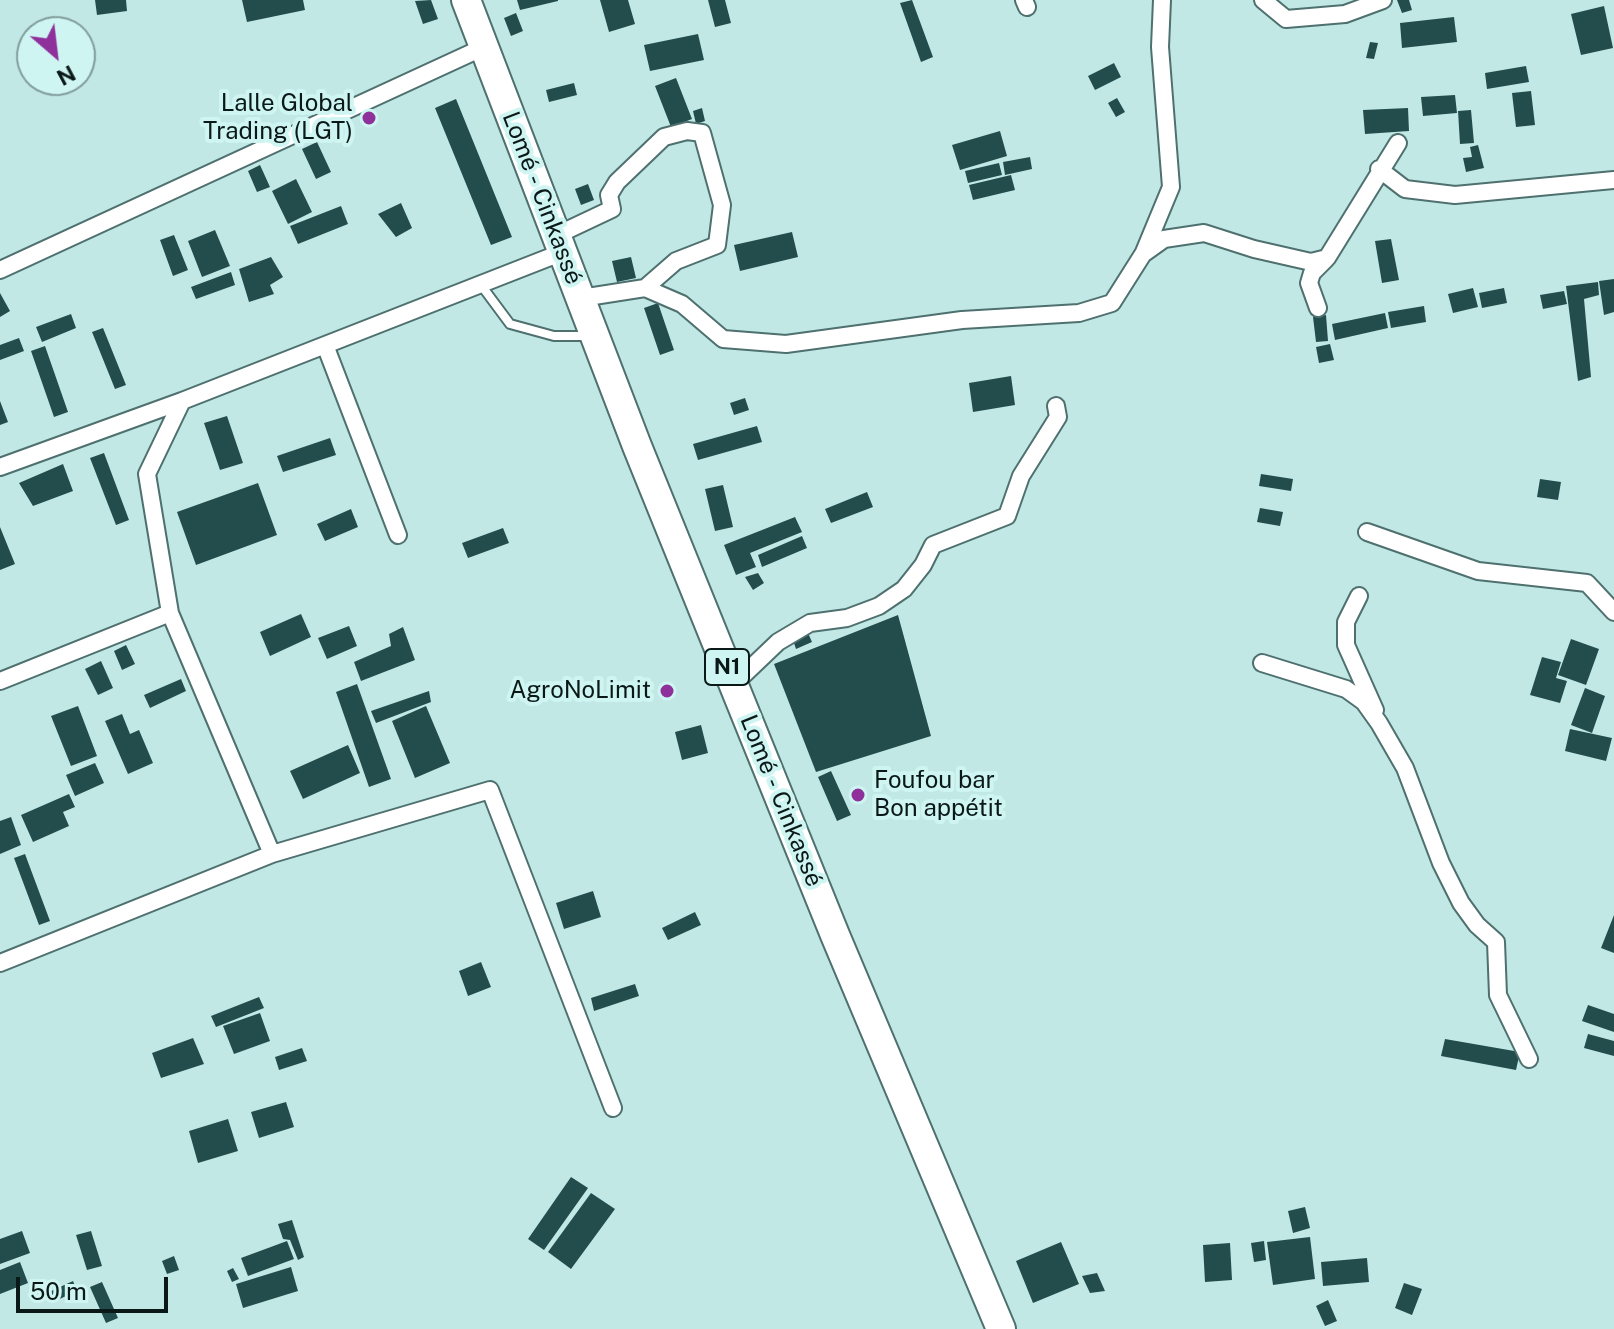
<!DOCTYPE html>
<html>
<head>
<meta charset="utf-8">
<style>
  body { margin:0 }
  #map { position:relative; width:1614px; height:1329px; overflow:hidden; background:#c2e8e6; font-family:"Public Sans",sans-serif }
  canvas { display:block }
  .north { position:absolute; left:16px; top:16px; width:80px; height:80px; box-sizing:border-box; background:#cff5f3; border:2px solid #819d9b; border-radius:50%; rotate:152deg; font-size:22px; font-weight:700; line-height:32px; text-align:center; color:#0b1818 }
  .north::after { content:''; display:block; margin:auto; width:28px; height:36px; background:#8f319b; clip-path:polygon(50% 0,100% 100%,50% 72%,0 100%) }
  .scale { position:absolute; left:16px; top:1277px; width:152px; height:36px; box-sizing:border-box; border:4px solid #0b1818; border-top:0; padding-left:10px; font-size:24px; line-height:28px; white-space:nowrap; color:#0b1818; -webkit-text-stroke:6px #cff5f3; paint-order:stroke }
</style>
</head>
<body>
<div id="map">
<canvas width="1614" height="1329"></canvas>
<div class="north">N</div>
<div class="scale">50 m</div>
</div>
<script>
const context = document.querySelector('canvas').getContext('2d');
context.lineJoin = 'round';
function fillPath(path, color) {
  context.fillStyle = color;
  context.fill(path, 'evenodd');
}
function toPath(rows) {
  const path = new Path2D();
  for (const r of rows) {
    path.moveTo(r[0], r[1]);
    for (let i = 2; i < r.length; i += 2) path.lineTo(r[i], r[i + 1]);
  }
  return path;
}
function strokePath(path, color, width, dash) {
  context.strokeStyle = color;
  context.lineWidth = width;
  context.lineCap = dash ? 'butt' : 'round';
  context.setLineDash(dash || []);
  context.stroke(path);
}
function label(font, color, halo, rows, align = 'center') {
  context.font = font + ' "Public Sans",sans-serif';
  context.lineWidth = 8;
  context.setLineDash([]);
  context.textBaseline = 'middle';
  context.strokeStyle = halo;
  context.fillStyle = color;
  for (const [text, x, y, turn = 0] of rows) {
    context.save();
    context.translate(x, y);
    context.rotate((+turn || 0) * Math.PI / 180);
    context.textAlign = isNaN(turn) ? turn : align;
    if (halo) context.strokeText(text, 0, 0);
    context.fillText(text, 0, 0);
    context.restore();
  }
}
fillPath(toPath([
  [95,0,126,0,127,11,97,15],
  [242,0,303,0,305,10,247,22],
  [431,0,438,19,423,24,415,1],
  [517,0,558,0,558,1,520,10],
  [600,0,628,0,635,24,609,32],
  [708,0,725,0,731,23,715,27],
  [912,0,933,57,921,62,900,3],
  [1397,0,1409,0,1412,10,1402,13],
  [1604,6,1613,48,1581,55,1571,14],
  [516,13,523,31,511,36,504,18],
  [1454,17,1457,42,1402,48,1400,23],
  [698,34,704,60,650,71,644,45],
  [1370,42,1378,43,1374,59,1366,58],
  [1114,63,1121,77,1095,90,1088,76],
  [1526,66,1529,82,1487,89,1485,73],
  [676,78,692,119,671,127,655,86],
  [574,83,577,95,549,102,546,90],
  [1531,91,1535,125,1516,127,1512,93],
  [1455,95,1457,113,1423,116,1421,97],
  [1117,98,1125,112,1116,117,1108,103],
  [456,99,512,237,491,245,435,108],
  [702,108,705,121,696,124,693,111],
  [1408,108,1409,131,1365,134,1363,110],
  [1471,110,1474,143,1460,144,1458,111],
  [1000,131,1007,156,960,170,952,145],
  [317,142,331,172,316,179,302,149],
  [1478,145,1484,168,1466,172,1463,158,1472,157,1470,147],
  [1030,157,1032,169,1005,175,1003,162],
  [999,163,1002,175,968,183,965,171],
  [260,165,270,187,257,192,248,171],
  [1011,175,1015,190,973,200,969,185],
  [296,179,312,212,288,224,272,191],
  [588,184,594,200,581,205,575,189],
  [401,203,412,228,396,237,378,214],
  [341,206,348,224,298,244,290,226],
  [215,230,230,266,202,277,188,241],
  [792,232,798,257,740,271,734,245],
  [174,235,188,270,173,276,160,240],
  [1391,239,1399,280,1382,283,1375,241],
  [271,257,283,277,270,285,274,294,249,302,239,269],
  [631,257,636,278,617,282,612,261],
  [231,272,235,285,196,299,191,287],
  [1614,279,1614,312,1604,315,1599,281],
  [1598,282,1599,295,1584,299,1591,377,1578,381,1566,286],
  [1473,288,1478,307,1453,313,1448,294],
  [1504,288,1507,303,1482,308,1479,293],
  [1564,291,1567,304,1543,309,1540,295],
  [0,293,10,311,0,317],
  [658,303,674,350,660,355,644,308],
  [1424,306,1426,322,1391,328,1388,312],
  [1385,313,1388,328,1335,340,1332,324],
  [71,314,76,328,42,342,36,327],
  [1326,315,1328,341,1316,342,1313,317],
  [103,328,126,385,115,389,92,332],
  [19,338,24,351,0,360,0,345],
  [1330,344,1334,360,1319,363,1316,347],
  [45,346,68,412,54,417,31,351],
  [1011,376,1015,405,973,412,969,383],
  [745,398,749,410,734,415,730,403],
  [0,401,8,422,0,425],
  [227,416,243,463,220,470,204,423],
  [757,426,762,442,698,460,693,444],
  [330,438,336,455,283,472,277,456],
  [104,453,129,520,116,525,90,458],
  [63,464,73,491,33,506,19,483],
  [1261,474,1293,479,1291,491,1259,486],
  [1540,479,1561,482,1558,500,1537,497],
  [258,483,277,535,196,565,177,512],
  [723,485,733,527,715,531,705,489],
  [867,492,873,507,831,523,825,509],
  [1260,508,1283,512,1280,526,1257,522],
  [351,509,358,527,325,541,317,524],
  [795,517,802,532,750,553,756,567,736,575,724,545],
  [0,527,15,564,0,570],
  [503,528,509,543,468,558,462,543],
  [802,536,807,548,762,567,758,555],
  [758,573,764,583,753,590,745,577],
  [301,614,311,637,270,656,260,632],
  [898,615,931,736,816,772,774,664],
  [349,626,357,646,327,659,318,638],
  [403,627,415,660,361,681,354,662,391,646,389,634],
  [808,633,812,642,796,649,793,640],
  [1571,639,1599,649,1586,685,1558,675],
  [126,645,135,664,122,670,114,651],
  [1542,657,1561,662,1556,678,1567,681,1560,703,1530,695],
  [101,661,113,688,98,695,85,669],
  [181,679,186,691,150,708,144,695],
  [357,684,391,779,369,787,336,692],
  [1585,688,1605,696,1592,733,1571,725],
  [429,691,431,702,376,723,371,711],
  [78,706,97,756,71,766,51,716],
  [426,706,450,763,415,778,392,721],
  [122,714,130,734,139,730,153,763,128,774,105,721],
  [701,725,708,753,682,760,675,732],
  [1570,729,1612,738,1606,761,1565,751],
  [348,745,360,773,303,799,290,771],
  [95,763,104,783,75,796,66,775],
  [831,771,851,815,837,821,818,777],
  [69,794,75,807,63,812,69,826,33,842,21,815],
  [11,817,21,845,0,854,0,821],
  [25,854,50,921,39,925,14,858],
  [593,891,601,917,564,929,556,903],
  [695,912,701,925,668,940,662,928],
  [1614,915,1614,953,1601,948],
  [481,962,491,987,468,996,459,971],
  [635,984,639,996,594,1011,591,998],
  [259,997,264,1008,216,1027,211,1016],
  [1588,1005,1614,1014,1614,1032,1582,1021],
  [260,1013,270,1041,234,1054,223,1026],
  [1588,1034,1614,1041,1614,1056,1584,1048],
  [193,1038,204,1064,161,1078,152,1053],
  [1445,1039,1520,1052,1516,1070,1441,1056],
  [302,1048,307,1061,279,1070,275,1057],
  [286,1102,294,1127,259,1138,251,1112],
  [228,1119,238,1151,198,1163,189,1131],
  [571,1177,588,1188,544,1250,528,1239],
  [591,1193,615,1209,571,1269,548,1252],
  [1305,1207,1310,1228,1293,1233,1288,1211],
  [292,1220,304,1257,298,1260,290,1240,283,1239,278,1224],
  [22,1231,30,1253,0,1264,0,1239],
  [91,1231,102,1266,87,1270,76,1235],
  [1310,1237,1315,1279,1273,1285,1267,1242],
  [287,1241,294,1259,248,1276,241,1258],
  [1264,1241,1266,1260,1254,1262,1251,1243],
  [1061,1242,1079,1284,1033,1303,1016,1261],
  [1230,1243,1232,1280,1205,1282,1203,1245],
  [174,1256,179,1270,167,1274,162,1261],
  [1367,1258,1369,1282,1323,1286,1321,1262],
  [20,1262,28,1283,0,1294,0,1270],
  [291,1267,298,1291,243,1308,236,1284],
  [233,1268,239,1279,232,1282,227,1271],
  [1097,1273,1105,1291,1090,1293,1082,1276],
  [73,1281,77,1291,53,1302,49,1292],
  [102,1282,118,1318,106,1323,90,1287],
  [1404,1283,1422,1289,1412,1315,1395,1308],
  [1328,1300,1337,1321,1325,1326,1316,1306]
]), '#234d4c');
const service = toPath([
  [481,285,510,324,554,336,590,336]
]);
const minor = toPath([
  [1024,0,1027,7],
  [1263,0,1286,19,1345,14,1383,0],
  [1379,169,1405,189,1455,195,1614,180],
  [557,235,612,209,609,195,617,182,664,137,687,131,702,133,722,205,717,245,676,261,645,288],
  [1144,252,1171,187,1160,47,1162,0],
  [0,270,484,47],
  [581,298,645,288,682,304,723,339,786,344,962,320,1079,313,1112,303,1143,254,1164,239,1204,233,1254,249,1311,262,1327,258,1398,143],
  [1318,308,1309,283,1312,273,1326,259],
  [325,345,398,535],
  [0,467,182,401,563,252],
  [1367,532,1478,571,1587,583,1614,612],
  [1359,596,1346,622,1346,645,1375,710],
  [1262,663,1346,689,1364,702,1379,723,1405,768,1441,863,1461,903,1477,925,1496,942,1498,995,1529,1059],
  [0,681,170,613],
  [734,684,778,642,810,623,847,618,879,606,904,589,923,565,933,545,1007,516,1021,476,1058,417,1056,406],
  [272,854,490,790,613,1108],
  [0,963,272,854,170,613,147,474,182,401]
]);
const trunk = toPath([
  [466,0,637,446,835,935,1001,1329]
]);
strokePath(service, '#4e706f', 12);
strokePath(minor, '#4e706f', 20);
strokePath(trunk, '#4e706f', 32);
strokePath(service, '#fff', 8);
strokePath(minor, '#fff', 16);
strokePath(trunk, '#fff', 28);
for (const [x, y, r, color] of [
  [369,118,8,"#8f319b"],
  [667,691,8,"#8f319b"],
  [858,795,8,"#8f319b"]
]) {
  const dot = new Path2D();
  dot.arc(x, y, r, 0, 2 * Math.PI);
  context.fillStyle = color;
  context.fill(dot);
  strokePath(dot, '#cff5f3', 3);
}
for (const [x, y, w] of [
  [727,667,44]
]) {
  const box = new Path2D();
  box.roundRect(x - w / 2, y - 18, w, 36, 6);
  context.fillStyle = '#cff5f3';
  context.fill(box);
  strokePath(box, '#0b1818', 2);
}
label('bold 22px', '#0b1818', null, [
  ["N1",727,667]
]);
label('24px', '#0b1818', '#cff5f3', [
  ["Lalle Global",353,104],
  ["Trading (LGT)",353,132],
  ["AgroNoLimit",651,691],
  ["Foufou bar",874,781,"left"],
  ["Bon appétit",874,809,"left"]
], 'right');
label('24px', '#0b1818', '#cff5f3', [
  ["Lomé - Cinkassé",542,198,69],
  ["Lomé - Cinkassé",781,801,68]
]);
</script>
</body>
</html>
